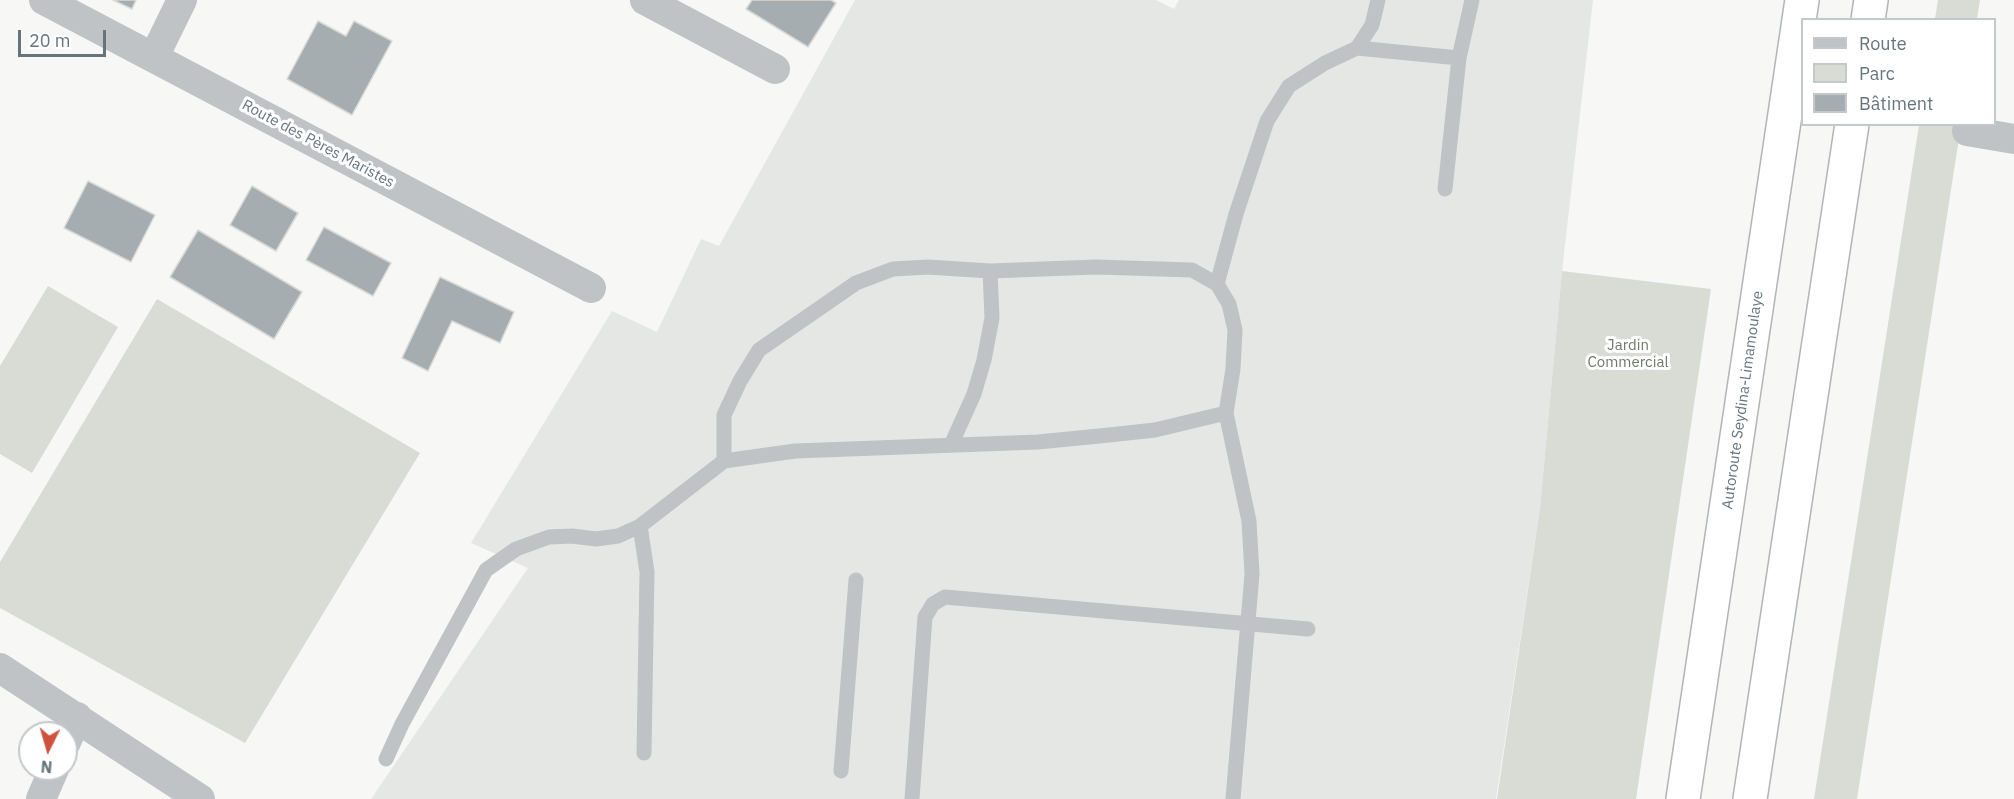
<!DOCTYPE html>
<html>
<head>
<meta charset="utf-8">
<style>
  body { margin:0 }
  #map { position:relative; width:2014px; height:799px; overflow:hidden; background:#f7f7f5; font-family:"IBM Plex Sans",sans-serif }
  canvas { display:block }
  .legend { position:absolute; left:1801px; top:18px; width:195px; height:108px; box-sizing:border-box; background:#fff; border:2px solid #c2c8cb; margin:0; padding:8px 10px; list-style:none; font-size:18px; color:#66757c }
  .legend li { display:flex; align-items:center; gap:12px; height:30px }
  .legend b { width:30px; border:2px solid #c2c8cb }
  .north { position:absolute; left:18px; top:721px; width:60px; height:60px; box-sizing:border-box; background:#fff; border:2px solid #c2c8cb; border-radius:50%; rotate:185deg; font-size:16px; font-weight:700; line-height:24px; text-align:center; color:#66757c }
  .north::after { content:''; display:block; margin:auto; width:21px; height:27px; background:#ce523e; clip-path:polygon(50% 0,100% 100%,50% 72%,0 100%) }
  .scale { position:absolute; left:18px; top:30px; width:88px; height:27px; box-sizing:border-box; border:3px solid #66757c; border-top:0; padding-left:8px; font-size:18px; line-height:21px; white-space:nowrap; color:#66757c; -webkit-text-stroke:4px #fff; paint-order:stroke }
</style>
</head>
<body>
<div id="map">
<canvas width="2014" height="799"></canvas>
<ul class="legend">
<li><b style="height:8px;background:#bfc3c6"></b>Route</li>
<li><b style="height:16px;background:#d8dcd5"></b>Parc</li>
<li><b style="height:16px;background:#a5adb1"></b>Bâtiment</li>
</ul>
<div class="north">N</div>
<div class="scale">20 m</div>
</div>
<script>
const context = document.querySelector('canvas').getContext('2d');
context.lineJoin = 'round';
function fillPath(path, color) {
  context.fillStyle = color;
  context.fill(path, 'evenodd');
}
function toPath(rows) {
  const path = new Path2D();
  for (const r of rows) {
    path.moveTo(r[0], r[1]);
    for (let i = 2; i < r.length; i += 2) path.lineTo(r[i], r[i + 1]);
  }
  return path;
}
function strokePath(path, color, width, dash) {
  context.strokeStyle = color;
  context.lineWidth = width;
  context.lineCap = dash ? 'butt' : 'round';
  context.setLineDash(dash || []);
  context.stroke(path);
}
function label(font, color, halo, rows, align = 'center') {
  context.font = font + ' "IBM Plex Sans",sans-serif';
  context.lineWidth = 6;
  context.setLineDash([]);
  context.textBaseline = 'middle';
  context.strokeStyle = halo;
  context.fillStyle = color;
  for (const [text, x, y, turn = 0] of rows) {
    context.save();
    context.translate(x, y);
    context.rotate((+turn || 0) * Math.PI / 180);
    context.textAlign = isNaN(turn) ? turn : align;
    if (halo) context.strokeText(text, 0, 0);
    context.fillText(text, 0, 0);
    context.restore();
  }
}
fillPath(toPath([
  [855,0,1156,0,1174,9,1179,0,1593,0,1562,271,1540,508,1496,799,371,799,528,568,471,543,612,311,657,332,701,239,719,246]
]), '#e5e7e5');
fillPath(toPath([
  [1938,0,1980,0,1977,19,1935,19],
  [1919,125,1961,125,1857,799,1814,799],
  [1562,271,1711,289,1636,799,1497,799,1540,508],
  [48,286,118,327,32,473,0,454,0,366],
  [157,299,420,453,245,743,0,608,0,562]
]), '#d8dcd5');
const building = toPath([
  [113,0,136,0,132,9,113,0],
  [752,0,831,0,836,3,808,47,746,9,752,0],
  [318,21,346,36,354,21,392,41,352,115,287,79,318,21],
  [88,181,155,215,131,262,64,228,88,181],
  [252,186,298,213,276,251,230,225,252,186],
  [324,227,391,263,373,296,306,260,324,227],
  [198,230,302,292,274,339,170,277,198,230],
  [440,277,514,312,500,343,452,321,428,371,402,358,440,277]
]);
fillPath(building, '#a5adb1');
strokePath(building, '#d9d9d7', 1.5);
const highway = toPath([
  [1868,20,1871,0],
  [1683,799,1802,0],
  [1750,799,1852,124]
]);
strokePath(highway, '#b1b5b7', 36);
strokePath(toPath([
  [1357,48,1459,58],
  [1445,189,1459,58,1472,0],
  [1217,284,1236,214,1267,121,1289,86,1325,63,1357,48,1372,25,1378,0],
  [1226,413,1249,521,1252,574,1233,799],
  [951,445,974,394,984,360,992,318,990,271],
  [640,526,647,572,644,753],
  [386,759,402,724,486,570,516,549,549,537,572,536,596,539,618,536,640,526,724,461,795,451,1038,442,1109,435,1155,430,1226,413,1233,369,1235,330,1229,304,1217,284,1192,270,1096,267,990,271,928,267,893,269,856,283,759,350,740,381,724,415,724,461],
  [841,771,856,580],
  [912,799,925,617,933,604,945,597,1308,629]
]), '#bfc3c6', 15);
strokePath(toPath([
  [44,0,591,288],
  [645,0,775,69],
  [154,57,182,0],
  [1967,131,2014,139],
  [0,668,200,799],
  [66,742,77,717],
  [41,799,54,769]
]), '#bfc3c6', 30);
strokePath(highway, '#fff', 33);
label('15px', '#66757c', '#fff', [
  ["Route des Pères Maristes",318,144,28],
  ["Autoroute Seydina-Limamoulaye",1743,400,-82]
]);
label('15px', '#6e7a68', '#fff', [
  ["Jardin",1628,346],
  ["Commercial",1628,363]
]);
</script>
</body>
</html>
